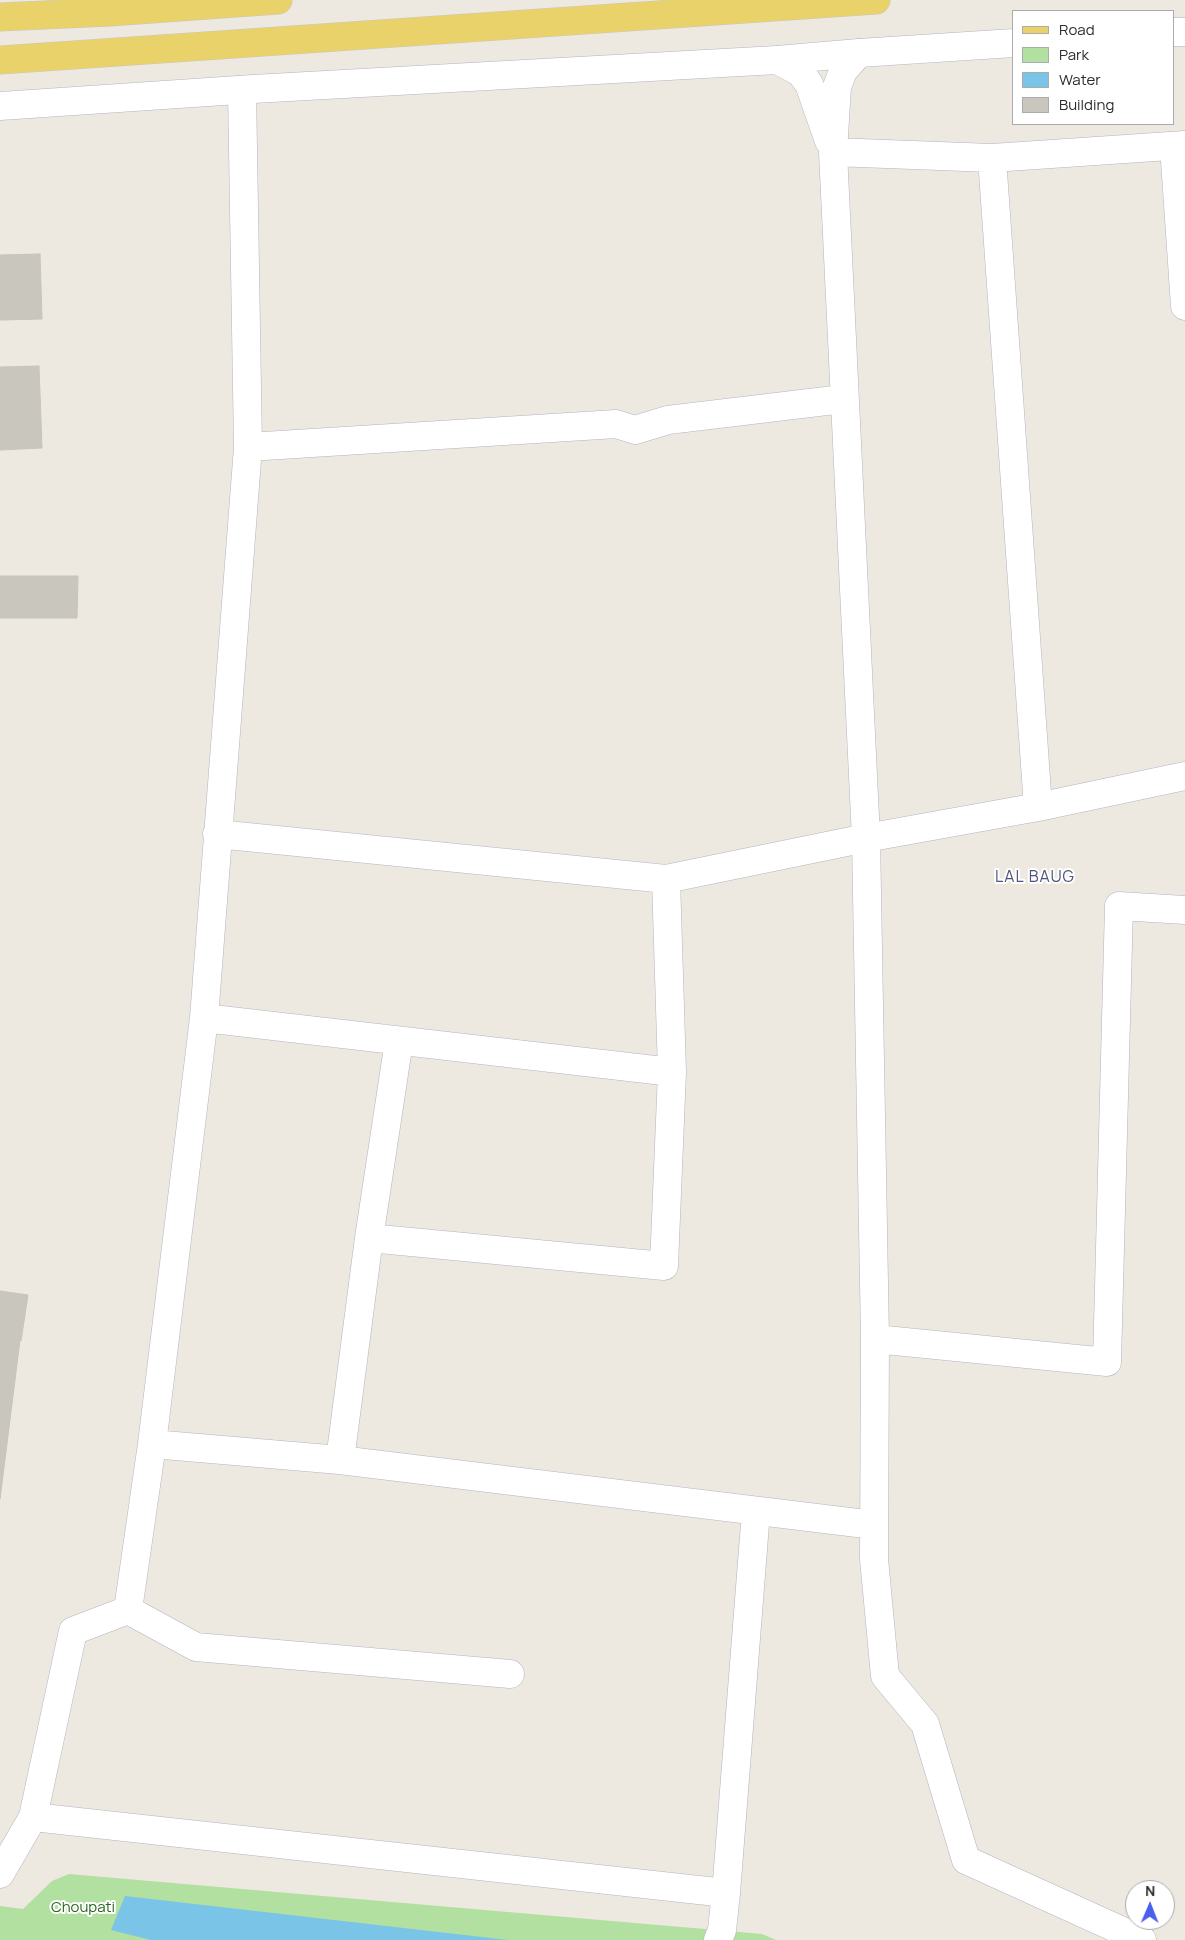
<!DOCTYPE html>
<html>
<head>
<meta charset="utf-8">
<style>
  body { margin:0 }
  #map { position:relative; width:1185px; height:1940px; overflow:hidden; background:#ede8e0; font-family:Manrope,sans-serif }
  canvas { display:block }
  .legend { position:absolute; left:1012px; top:10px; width:162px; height:115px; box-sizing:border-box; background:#fff; border:1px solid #ababab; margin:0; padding:6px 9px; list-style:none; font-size:15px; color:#2c2c2c }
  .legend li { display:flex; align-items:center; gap:10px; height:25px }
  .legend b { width:25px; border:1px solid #ababab }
  .north { position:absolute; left:1125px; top:1880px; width:50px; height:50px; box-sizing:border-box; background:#fff; border:1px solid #ababab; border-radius:50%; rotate:1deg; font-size:14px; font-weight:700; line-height:20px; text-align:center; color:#2c2c2c }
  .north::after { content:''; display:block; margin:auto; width:18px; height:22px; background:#4b5fef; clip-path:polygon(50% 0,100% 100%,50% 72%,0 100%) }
</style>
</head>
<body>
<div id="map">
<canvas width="1185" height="1940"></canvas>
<ul class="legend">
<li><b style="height:6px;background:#e8d269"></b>Road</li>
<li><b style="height:14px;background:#b2e0a0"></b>Park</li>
<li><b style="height:14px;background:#7ac4e8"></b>Water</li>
<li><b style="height:14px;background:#c9c6be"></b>Building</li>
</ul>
<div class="north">N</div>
</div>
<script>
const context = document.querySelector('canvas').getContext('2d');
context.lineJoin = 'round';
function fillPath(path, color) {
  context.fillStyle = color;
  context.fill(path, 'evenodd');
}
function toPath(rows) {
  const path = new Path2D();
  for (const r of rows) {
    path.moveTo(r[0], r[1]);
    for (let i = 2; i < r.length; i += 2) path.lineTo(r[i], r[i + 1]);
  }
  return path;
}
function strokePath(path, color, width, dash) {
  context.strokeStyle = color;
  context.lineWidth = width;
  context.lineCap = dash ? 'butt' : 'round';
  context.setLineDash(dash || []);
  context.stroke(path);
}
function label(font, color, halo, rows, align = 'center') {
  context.font = font + ' Manrope,sans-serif';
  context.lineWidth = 4;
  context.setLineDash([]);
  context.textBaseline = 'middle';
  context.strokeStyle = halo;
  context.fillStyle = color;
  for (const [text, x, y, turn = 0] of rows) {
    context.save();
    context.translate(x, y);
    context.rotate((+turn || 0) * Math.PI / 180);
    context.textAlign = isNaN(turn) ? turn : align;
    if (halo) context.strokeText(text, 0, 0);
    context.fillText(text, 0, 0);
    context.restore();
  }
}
fillPath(toPath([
  [69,1874,762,1934,776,1940,0,1940,0,1906,23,1909,52,1881]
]), '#b2e0a0');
fillPath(toPath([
  [125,1896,508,1940,151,1940,111,1930]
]), '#7ac4e8');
const building = toPath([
  [40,254,42,319,0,320,0,255,40,254],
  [39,366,42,448,0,450,0,367,39,366],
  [0,576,78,576,77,618,0,618,0,576],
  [0,1291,28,1295,21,1341,20,1340,0,1499,0,1291]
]);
fillPath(building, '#c9c6be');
strokePath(building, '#c8c4b9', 1);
const street = toPath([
  [859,53,843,71,837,87,833,152,866,838,875,1339,874,1559,885,1676,925,1724,966,1860,1142,1940],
  [777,60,800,72,809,84,829,141],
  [1174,146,1185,306],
  [833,152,992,158,1185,145],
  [992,158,1038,807],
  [248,447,616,424,635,430,668,420,843,399],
  [217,834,666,879,866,838,1038,807,1185,776],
  [204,1018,672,1072],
  [369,1238,664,1266,672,1072,666,879],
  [875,1339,1107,1362,1119,906,1185,910],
  [152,1444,340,1460,874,1525],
  [340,1460,369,1238,399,1041],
  [128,1610,196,1647,510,1674],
  [33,1817,726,1893],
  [0,1874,33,1817,73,1631,128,1610,152,1444,204,1018,248,447,242,90],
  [718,1940,722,1930,726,1893,756,1511]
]);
const secondary = toPath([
  [1174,32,1185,32],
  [0,106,253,89,777,60,859,53,1014,43]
]);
const primary = toPath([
  [0,17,110,12,278,0],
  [0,60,876,0]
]);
strokePath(street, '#b3b5bf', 29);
strokePath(secondary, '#b3b5bf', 29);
strokePath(primary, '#c8c8c8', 29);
strokePath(street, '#fff', 28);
strokePath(secondary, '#fff', 28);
strokePath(primary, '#e8d269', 28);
label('15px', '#2a6620', '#fff', [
  ["Choupati",83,1908]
]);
context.letterSpacing = '1px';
label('16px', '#4f547b', '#fff', [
  ["LAL BAUG",1035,878]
]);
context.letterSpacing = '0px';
</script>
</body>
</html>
